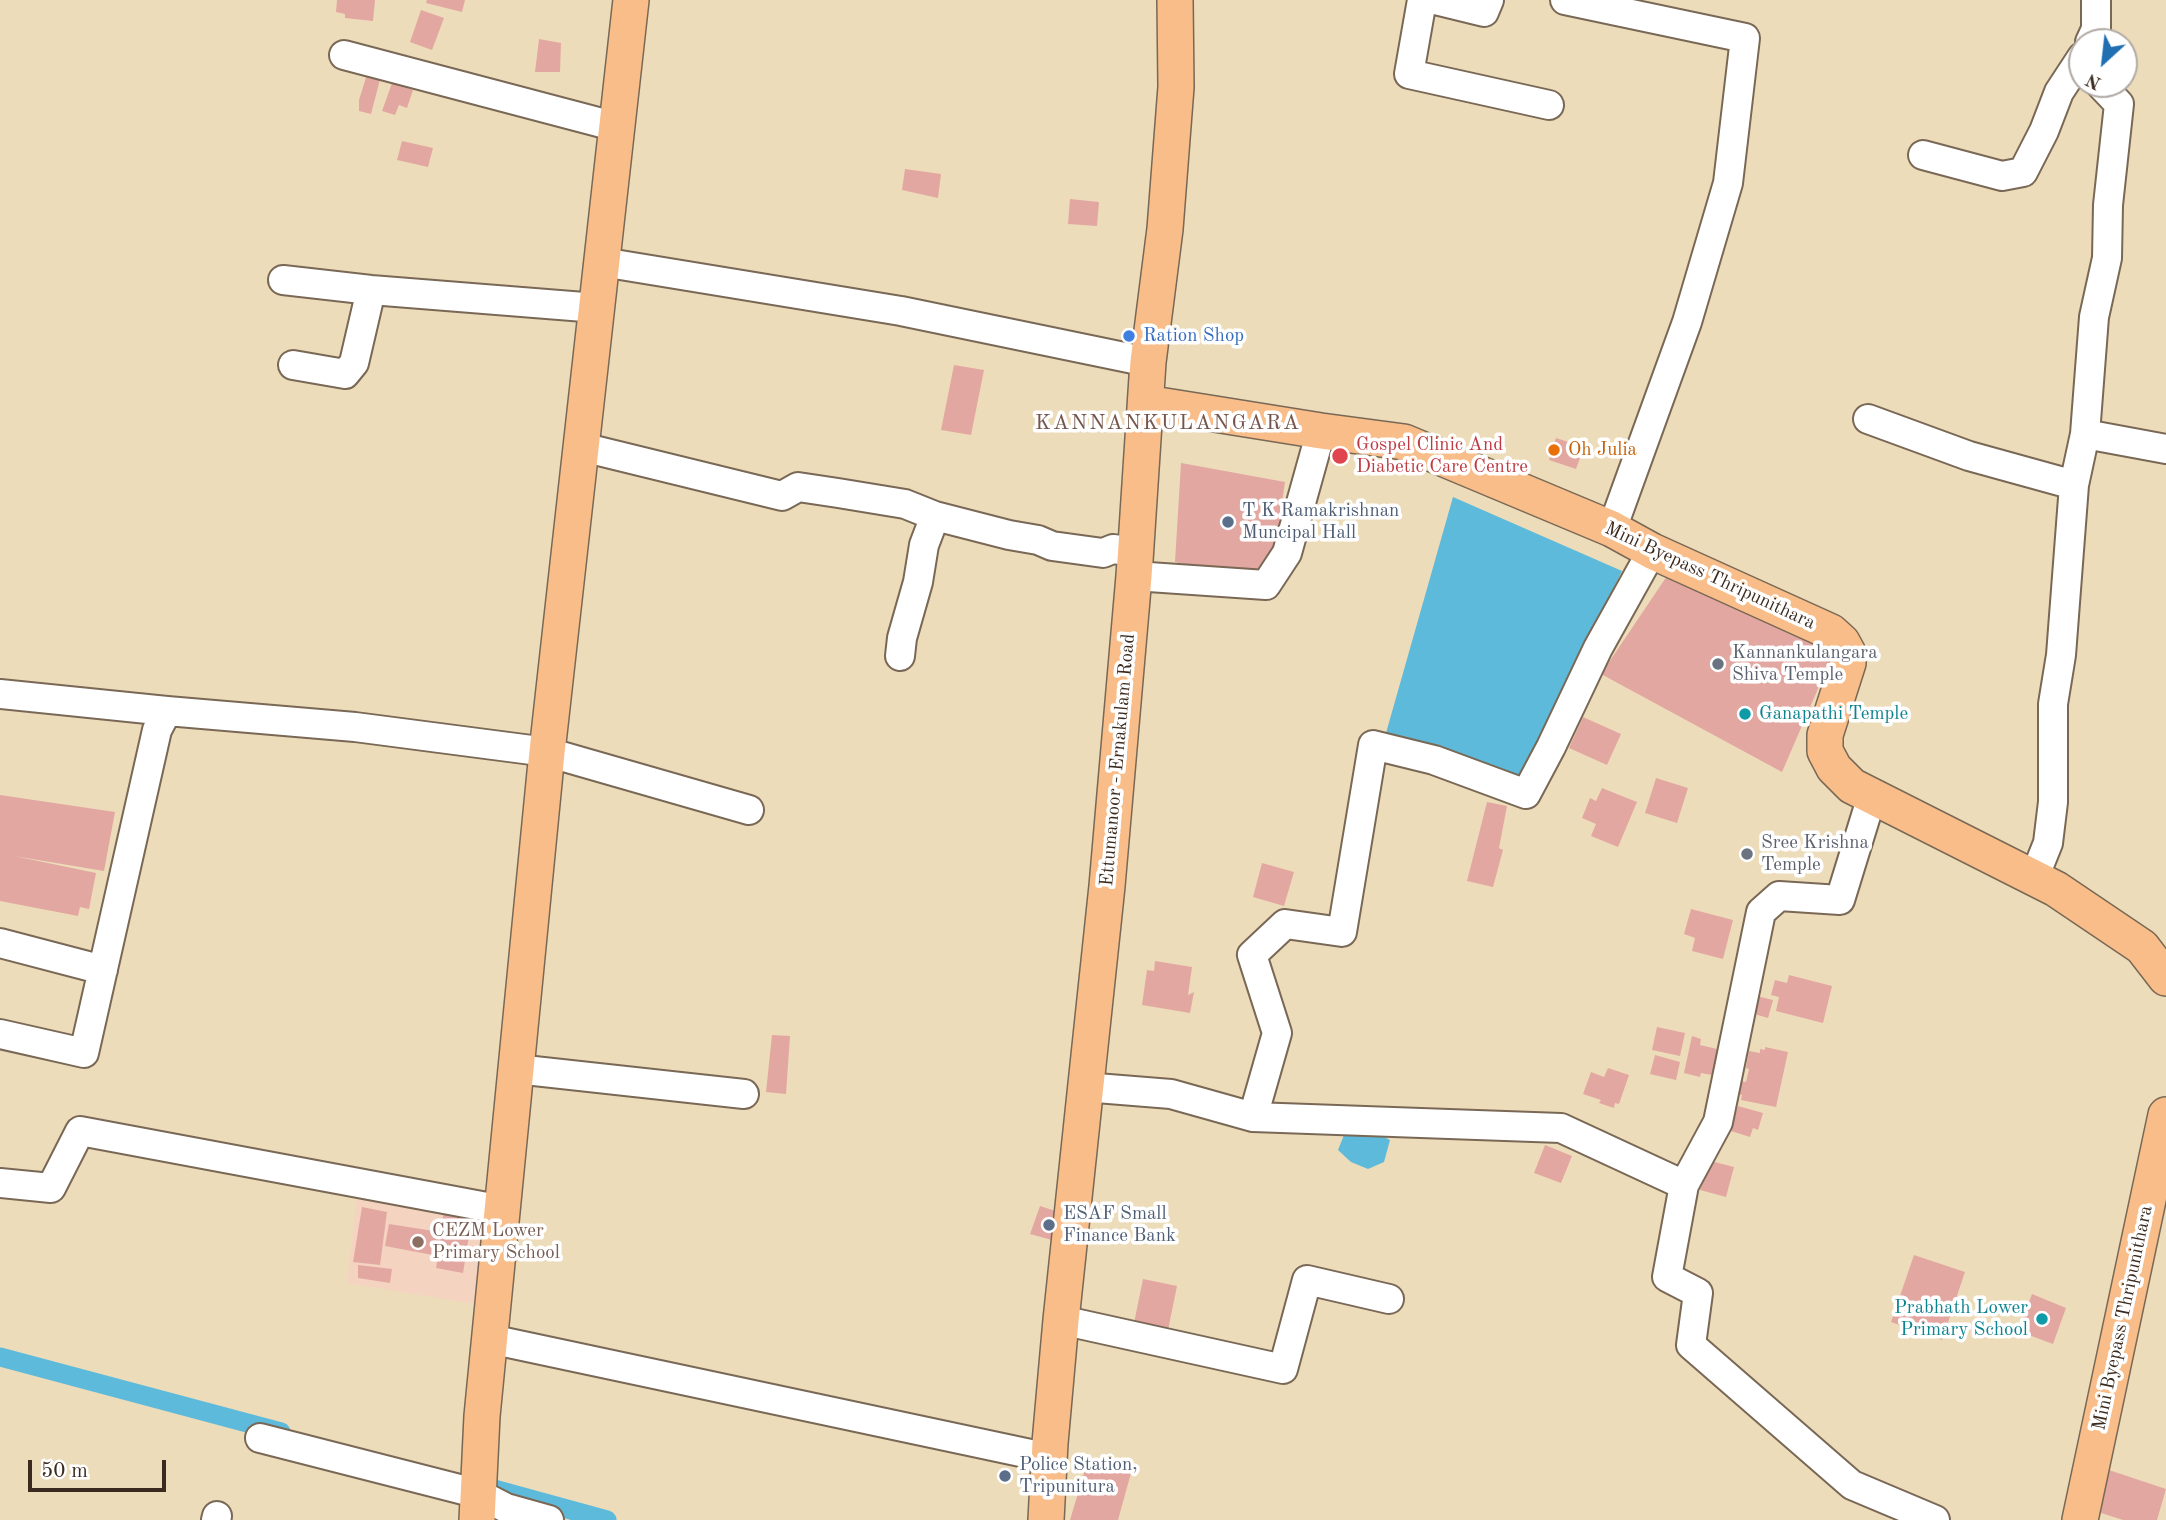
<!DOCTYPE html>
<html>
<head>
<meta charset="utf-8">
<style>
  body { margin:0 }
  #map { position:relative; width:2166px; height:1520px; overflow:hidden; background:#eddcba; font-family:"Old Standard TT",serif }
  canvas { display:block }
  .north { position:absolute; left:2068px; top:28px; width:70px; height:70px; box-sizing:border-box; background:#fff; border:2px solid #b1aaa5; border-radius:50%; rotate:207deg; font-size:19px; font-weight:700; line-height:28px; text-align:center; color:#3b2a1e }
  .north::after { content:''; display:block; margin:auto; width:24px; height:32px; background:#1f6fb2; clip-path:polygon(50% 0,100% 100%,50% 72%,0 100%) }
  .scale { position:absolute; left:28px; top:1460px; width:138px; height:32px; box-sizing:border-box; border:4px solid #3b2a1e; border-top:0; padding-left:9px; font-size:21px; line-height:24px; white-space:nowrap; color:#3b2a1e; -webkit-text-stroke:5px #fff; paint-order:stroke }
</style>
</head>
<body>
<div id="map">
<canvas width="2166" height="1520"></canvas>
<div class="north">N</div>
<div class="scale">50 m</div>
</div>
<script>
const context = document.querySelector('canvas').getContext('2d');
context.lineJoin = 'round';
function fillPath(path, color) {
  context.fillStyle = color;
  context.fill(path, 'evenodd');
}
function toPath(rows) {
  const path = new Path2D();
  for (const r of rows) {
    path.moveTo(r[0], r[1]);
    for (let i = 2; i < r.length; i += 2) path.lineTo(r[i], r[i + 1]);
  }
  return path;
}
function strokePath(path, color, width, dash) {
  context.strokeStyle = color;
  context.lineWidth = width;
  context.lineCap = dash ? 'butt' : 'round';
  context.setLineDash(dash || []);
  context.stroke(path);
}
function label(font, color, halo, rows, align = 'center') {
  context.font = font + ' "Old Standard TT",serif';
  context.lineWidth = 7;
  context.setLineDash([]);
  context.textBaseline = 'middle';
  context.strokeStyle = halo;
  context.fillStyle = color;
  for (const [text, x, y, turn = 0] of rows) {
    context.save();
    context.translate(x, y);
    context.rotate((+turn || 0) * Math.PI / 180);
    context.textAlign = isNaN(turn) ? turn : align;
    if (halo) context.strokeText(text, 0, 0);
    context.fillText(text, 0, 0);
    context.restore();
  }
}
fillPath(toPath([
  [359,1177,492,1201,474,1304,347,1283]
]), '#f5d3c1');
fillPath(toPath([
  [1453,497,1622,571,1513,791,1386,733],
  [1365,1127,1390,1140,1384,1162,1368,1169,1351,1162,1338,1150,1346,1130]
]), '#5dbadb');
strokePath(toPath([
  [0,1357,281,1432],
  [483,1486,607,1520]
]), '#5dbadb', 19);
fillPath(toPath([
  [337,0,375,0,373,21,345,18,345,14,336,12],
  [427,0,465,0,462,12,426,3],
  [421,10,444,18,432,50,410,42],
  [539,39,561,43,560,72,535,72],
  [369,68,382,72,371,114,359,111,359,100],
  [392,83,413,90,407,108,399,105,395,115,382,111],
  [402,141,433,148,428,167,397,160],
  [905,169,941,174,938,198,902,190],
  [1070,199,1099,202,1097,226,1068,224],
  [954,365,984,370,971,435,941,430],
  [1556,438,1584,447,1576,469,1549,460],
  [1181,463,1285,482,1272,571,1262,581,1175,562],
  [1671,570,1833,654,1782,772,1601,674],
  [1583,717,1621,734,1607,765,1569,748],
  [1656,778,1688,788,1677,823,1645,813],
  [1602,788,1637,802,1618,847,1591,836,1596,824,1582,818,1590,798,1596,801],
  [0,795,115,812,104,871,14,856,96,873,89,909,80,907,78,916,0,901],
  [1487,802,1507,806,1499,848,1503,850,1493,887,1467,881],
  [1262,863,1294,872,1284,906,1253,897],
  [1691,909,1733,920,1723,959,1692,951,1695,938,1684,934],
  [1155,961,1192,967,1188,995,1194,992,1190,1013,1142,1005,1147,970,1154,971],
  [1789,975,1832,986,1823,1023,1776,1011,1779,997,1771,995,1775,980,1787,983],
  [1749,994,1773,1000,1768,1018,1744,1011],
  [1657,1027,1685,1033,1680,1056,1652,1050],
  [772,1035,790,1036,786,1094,766,1092],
  [1692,1036,1701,1039,1700,1045,1717,1049,1712,1075,1701,1073,1700,1077,1684,1073],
  [1765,1047,1788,1052,1776,1107,1741,1100,1742,1095,1738,1094,1741,1081,1746,1082,1749,1069,1746,1068,1749,1051,1760,1053,1760,1049,1765,1050],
  [1655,1055,1680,1062,1676,1080,1650,1074],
  [1608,1068,1629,1075,1619,1104,1615,1103,1614,1108,1599,1103,1601,1100,1583,1094,1591,1072,1604,1077],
  [1738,1106,1763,1113,1758,1130,1753,1128,1750,1137,1731,1131],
  [1545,1145,1572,1156,1561,1183,1534,1173],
  [1707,1160,1734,1167,1726,1197,1700,1190],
  [445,1206,473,1211,463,1273,436,1268,438,1256,385,1246,389,1224,440,1232],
  [1040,1206,1068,1215,1059,1242,1030,1234],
  [362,1207,387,1212,380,1265,353,1262],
  [1914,1255,1965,1272,1942,1340,1891,1322],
  [358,1265,392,1269,390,1283,358,1278],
  [1143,1279,1177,1286,1168,1330,1134,1323],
  [2032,1294,2066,1308,2053,1344,2018,1331],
  [1087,1463,1131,1473,1118,1520,1070,1520],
  [2109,1470,2166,1489,2157,1520,2123,1520,2095,1511]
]), '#e3a7a2');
const minor = toPath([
  [1422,0,1409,74,1549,105],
  [1435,0,1484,12,1489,0],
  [1565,0,1745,38,1728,183,1687,322,1612,529],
  [2090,42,2096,29,2096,0],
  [344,55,617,127],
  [1923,155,2002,176,2023,172,2044,131,2059,92,2082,57],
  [602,262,901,311,1148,362],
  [283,280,371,290,597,308],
  [293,365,345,374,354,363,371,290],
  [1868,419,1969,456,2074,485],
  [2085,434,2166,449],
  [582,447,782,496,798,487,838,493,905,504,935,516,1009,535,1038,540,1052,546,1103,553,1113,549,1136,552],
  [1134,576,1266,585,1287,553,1321,431],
  [900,656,902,638,918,582,924,545,935,516],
  [0,694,167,711,355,727,547,752,749,810],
  [2034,878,2048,843,2053,802,2053,704,2061,655,2074,485,2085,434,2094,317,2107,258,2108,205,2119,104,2100,84],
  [0,943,103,970],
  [0,1034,84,1053,157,730,167,711],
  [516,1069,744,1094],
  [1084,1087,1171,1094,1253,1117,1277,1033,1252,955,1285,924,1342,932,1373,745,1434,760,1526,794,1551,747,1598,648,1652,551],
  [1253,1117,1561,1128,1684,1185,1667,1277,1698,1293,1691,1345,1852,1485,1935,1520],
  [0,1183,51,1188,80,1131,503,1210],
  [1684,1185,1718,1122,1761,912,1779,896,1840,900,1872,796],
  [1061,1320,1283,1369,1307,1280,1389,1299],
  [490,1339,1049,1458],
  [260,1438,479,1494,506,1508,549,1520],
  [216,1520,217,1516]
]);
const major = toPath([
  [1146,403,1321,431,1404,442,1612,529,1652,551,1831,632,1842,642,1848,653,1848,663,1825,735,1825,751,1834,768,1852,786,2056,889,2142,947,2166,978],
  [477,1520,482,1416,547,752,631,0],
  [1046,1520,1050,1443,1061,1320,1107,886,1134,576,1148,362,1165,229,1176,87,1175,0],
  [2080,1520,2166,1115]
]);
strokePath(minor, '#796855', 32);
strokePath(major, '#796855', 38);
strokePath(minor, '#fff', 28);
strokePath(major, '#f8bd89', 35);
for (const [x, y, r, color] of [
  [1129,336,7,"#3f7fe0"],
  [1554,450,7,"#e8710a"],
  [1340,456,9,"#e0444e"],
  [1228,522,7,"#5c6f8a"],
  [1718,664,7,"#6b7280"],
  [1745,714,7,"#0f9aa8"],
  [1747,854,7,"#6b7280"],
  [1049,1225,7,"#5c6f8a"],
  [418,1242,7,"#8d6e63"],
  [2042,1319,7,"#0f9aa8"],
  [1005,1476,7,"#5c6f8a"]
]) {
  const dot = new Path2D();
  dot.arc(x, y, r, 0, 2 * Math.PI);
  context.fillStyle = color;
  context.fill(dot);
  strokePath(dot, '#fff', 2.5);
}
label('19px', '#366cbe', '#fff', [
  ["Ration Shop",1143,336]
], 'left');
label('19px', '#be3a42', '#fff', [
  ["Gospel Clinic And",1356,445],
  ["Diabetic Care Centre",1356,467]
], 'left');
label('19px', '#c56008', '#fff', [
  ["Oh Julia",1568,450]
], 'left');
label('19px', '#4e5e75', '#fff', [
  ["T K Ramakrishnan",1242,511],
  ["Muncipal Hall",1242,533],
  ["ESAF Small",1063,1214],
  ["Finance Bank",1063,1236],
  ["Police Station,",1019,1465],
  ["Tripunitura",1019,1487]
], 'left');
label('19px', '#3b2a1e', '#fff', [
  ["Mini Byepass Thripunithara",1710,576,25],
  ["Ettumanoor - Ernakulam Road",1118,760,-85],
  ["Mini Byepass Thripunithara",2123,1318,-78]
]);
label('19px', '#5b616d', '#fff', [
  ["Kannankulangara",1732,653],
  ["Shiva Temple",1732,675],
  ["Sree Krishna",1761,843],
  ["Temple",1761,865]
], 'left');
label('19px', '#0d838f', '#fff', [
  ["Ganapathi Temple",1759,714],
  ["Prabhath Lower",2028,1308,"right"],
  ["Primary School",2028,1330,"right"]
], 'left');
label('19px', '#785e54', '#fff', [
  ["CEZM Lower",432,1231],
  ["Primary School",432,1253]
], 'left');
context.letterSpacing = '2px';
label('21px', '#76564c', '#fff', [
  ["KANNANKULANGARA",1168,423]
]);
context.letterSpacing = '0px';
</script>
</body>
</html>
